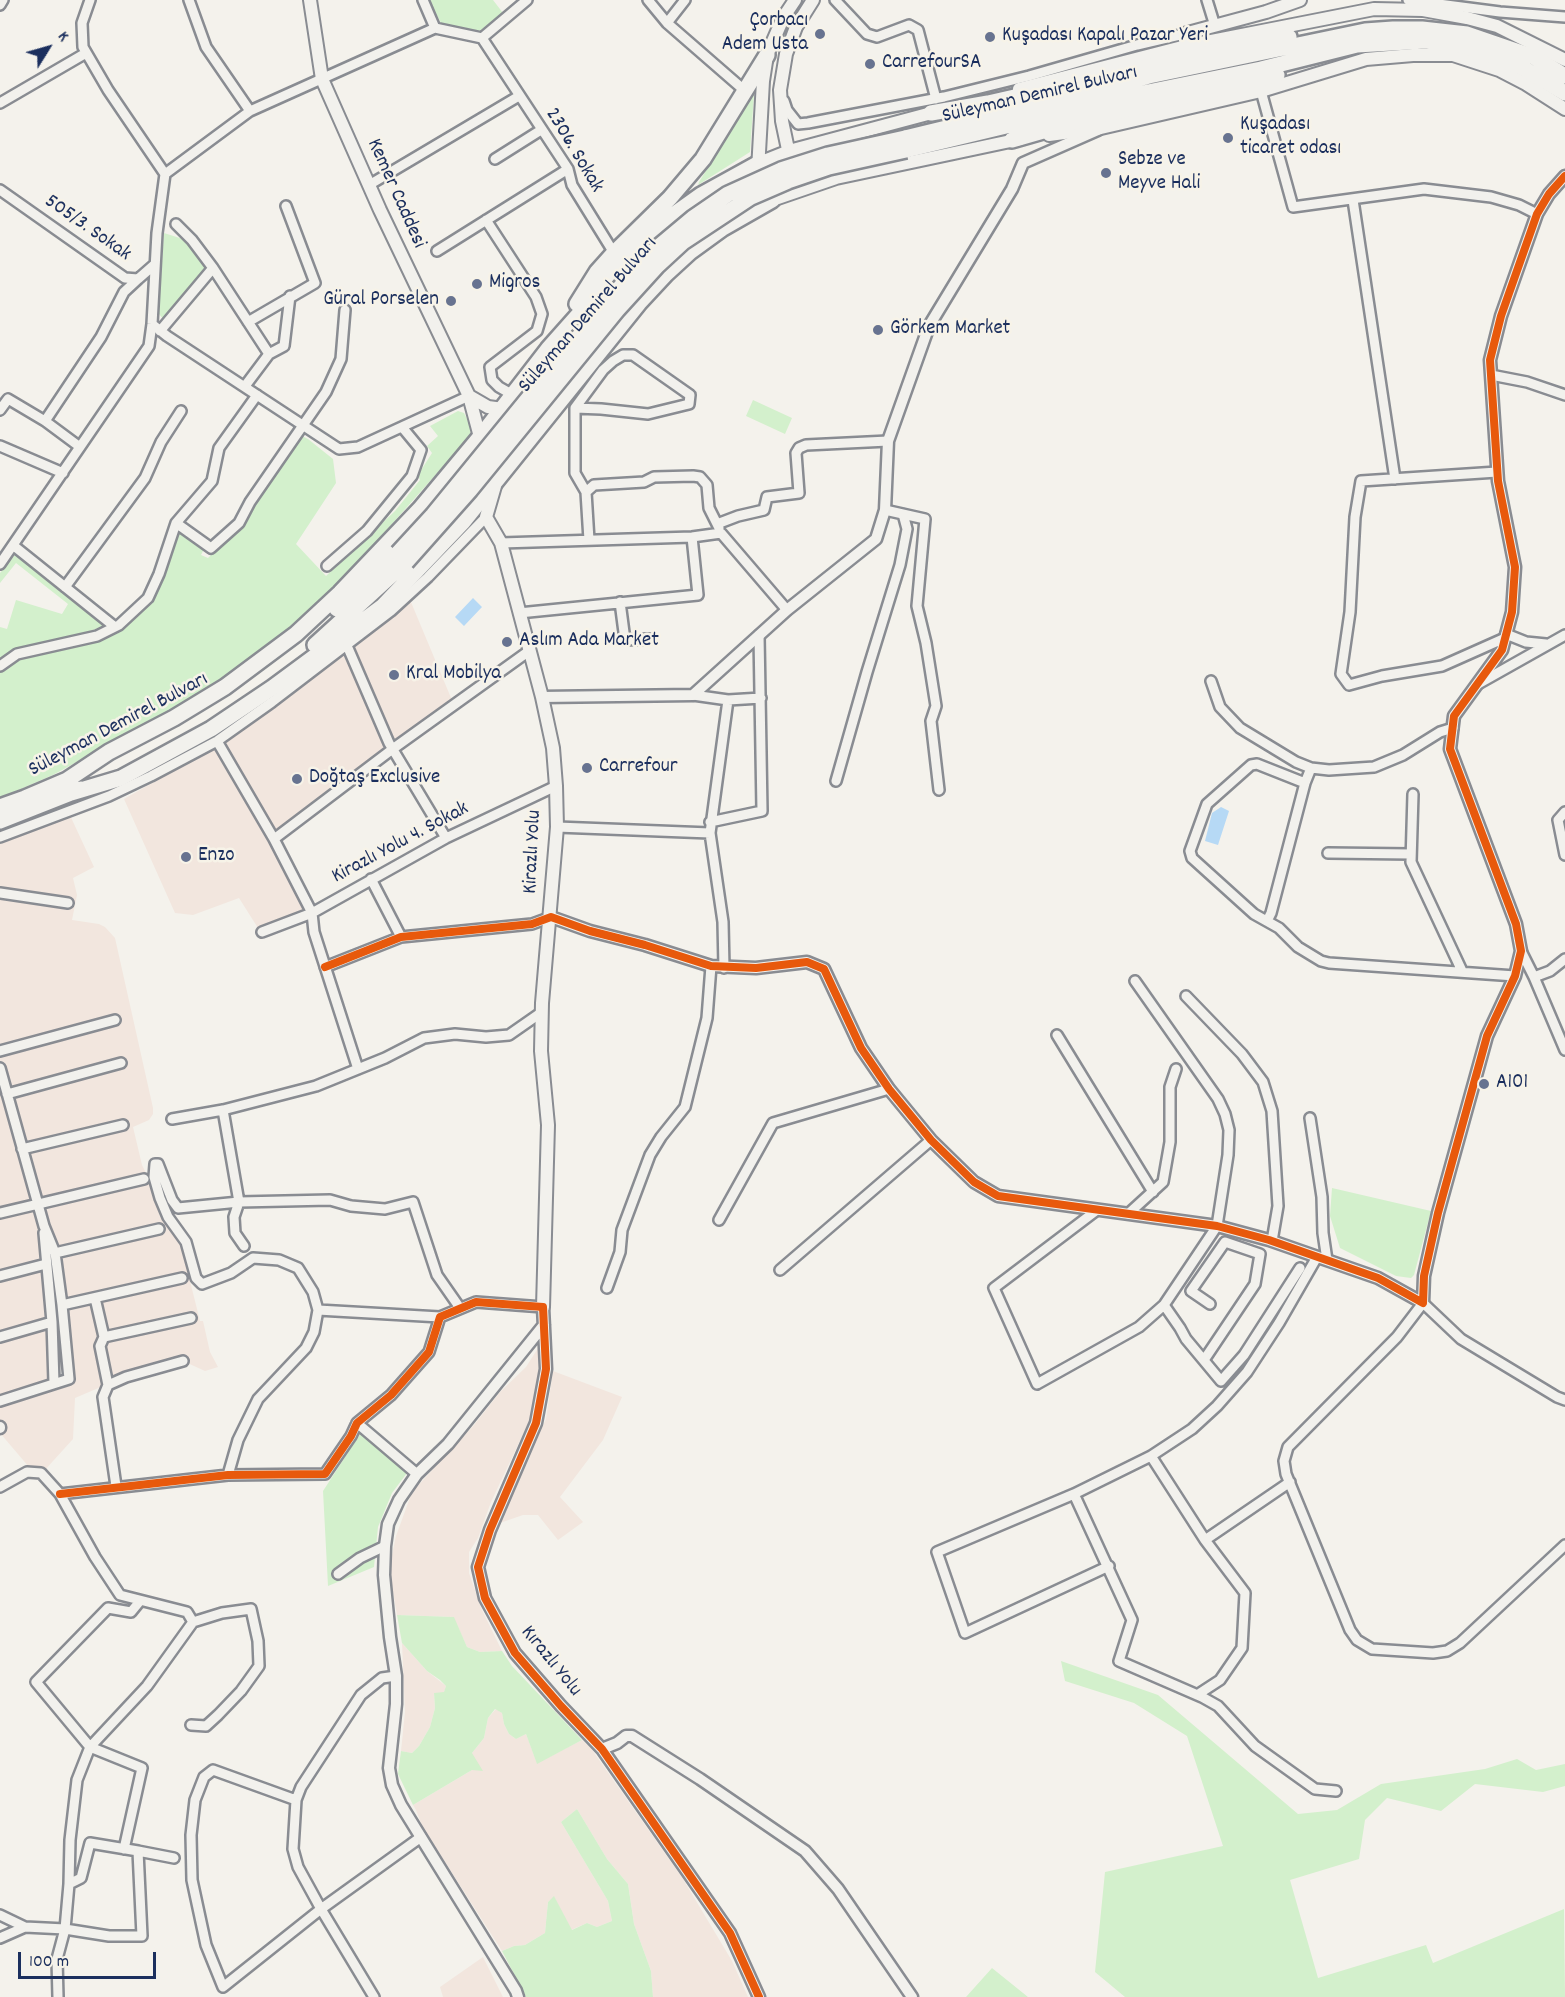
<!DOCTYPE html>
<html>
<head>
<meta charset="utf-8">
<style>
  body { margin:0 }
  #map { position:relative; width:1565px; height:1997px; overflow:hidden; background:#f4f2ec; font-family:Dekko,sans-serif }
  canvas { display:block }
  .north { position:absolute; left:18px; top:18px; width:60px; height:60px; -webkit-text-stroke:4px #f7f3e8; paint-order:stroke; rotate:53deg; font-size:16px; font-weight:700; line-height:24px; text-align:center; color:#1b2f5e }
  .north::after { content:''; display:block; margin:auto; width:21px; height:27px; background:#1b2f5e; clip-path:polygon(50% 0,100% 100%,50% 72%,0 100%) }
  .scale { position:absolute; left:18px; top:1952px; width:138px; height:27px; box-sizing:border-box; border:3px solid #1b2f5e; border-top:0; padding-left:8px; font-size:18px; line-height:21px; white-space:nowrap; color:#1b2f5e; -webkit-text-stroke:4px #f7f3e8; paint-order:stroke }
</style>
</head>
<body>
<div id="map">
<canvas width="1565" height="1997"></canvas>
<div class="north">K</div>
<div class="scale">100 m</div>
</div>
<script>
const context = document.querySelector('canvas').getContext('2d');
context.lineJoin = 'round';
function fillPath(path, color) {
  context.fillStyle = color;
  context.fill(path, 'evenodd');
}
function toPath(rows) {
  const path = new Path2D();
  for (const r of rows) {
    path.moveTo(r[0], r[1]);
    for (let i = 2; i < r.length; i += 2) path.lineTo(r[i], r[i + 1]);
  }
  return path;
}
function strokePath(path, color, width, dash) {
  context.strokeStyle = color;
  context.lineWidth = width;
  context.lineCap = dash ? 'butt' : 'round';
  context.setLineDash(dash || []);
  context.stroke(path);
}
function label(font, color, halo, rows, align = 'center') {
  context.font = font + ' Dekko,sans-serif';
  context.lineWidth = 5;
  context.setLineDash([]);
  context.textBaseline = 'middle';
  context.strokeStyle = halo;
  context.fillStyle = color;
  for (const [text, x, y, turn = 0] of rows) {
    context.save();
    context.translate(x, y);
    context.rotate((+turn || 0) * Math.PI / 180);
    context.textAlign = isNaN(turn) ? turn : align;
    if (halo) context.strokeText(text, 0, 0);
    context.fillText(text, 0, 0);
    context.restore();
  }
}
fillPath(toPath([
  [408,595,454,705,274,839,217,741],
  [217,746,305,910,258,928,239,898,193,915,175,913,124,799],
  [68,811,94,867,73,878,77,895,72,920,99,924,105,927,115,938,153,1108,153,1114,149,1120,133,1127,142,1165,153,1187,160,1217,179,1237,200,1321,203,1321,210,1352,218,1367,205,1371,183,1361,108,1385,100,1346,104,1337,95,1299,62,1305,45,1228,54,1383,69,1379,65,1306,93,1303,103,1386,75,1398,73,1439,44,1471,41,1467,29,1467,0,1433,0,837],
  [540,1345,539,1393,533,1413,491,1502,478,1538,469,1552,469,1573,481,1608,502,1651,480,1652,467,1647,453,1617,397,1615,389,1569,396,1536,412,1492,474,1425,500,1392,526,1367],
  [553,1371,622,1397,603,1440,560,1497,583,1522,558,1540,538,1515,523,1515,497,1524,546,1419],
  [402,1643,427,1671,446,1686,444,1693,434,1693,435,1708,430,1727,419,1746,412,1753,401,1751,405,1712],
  [496,1709,502,1713,504,1724,509,1734,516,1739,526,1734,537,1763,582,1740,590,1747,683,1879,732,1961,748,1997,653,1997,651,1971,634,1924,628,1884,607,1859,577,1809,561,1822,608,1901,612,1921,597,1927,587,1923,571,1930,554,1897,548,1902,545,1933,525,1945,514,1946,502,1951,422,1826,416,1810,413,1805,472,1770,472,1753,484,1738,488,1718],
  [483,1957,503,1997,443,1997,440,1987]
]), '#f2e6de');
fillPath(toPath([
  [429,0,493,0,503,13,476,34,443,27],
  [754,94,750,152,698,185,699,182],
  [164,233,186,240,197,250,208,267,163,319,159,314,159,305],
  [753,400,792,418,785,434,746,416],
  [458,411,464,413,468,421,471,430,470,436,384,533,327,594,291,627,230,673,155,719,53,775,0,798,0,671,8,663,44,652,100,640,121,628,150,602,160,584,177,530,179,529,204,549,201,555,208,558,239,527,298,439,302,436,308,439,333,459,336,483,296,544,326,576,395,511,420,480,418,475,432,453,427,446,438,436,430,426],
  [15,555,44,574,107,625,0,663,0,627,7,629,16,600,62,614,68,604,16,563,0,583,0,573],
  [1332,1188,1431,1211,1414,1275,1411,1278,1396,1276,1340,1248,1330,1216],
  [360,1434,407,1473,392,1493,378,1527,374,1567,328,1586,323,1491],
  [397,1615,454,1617,467,1647,480,1652,502,1651,512,1666,582,1740,537,1764,526,1734,516,1739,509,1734,504,1724,502,1713,495,1709,488,1718,484,1738,472,1753,483,1771,472,1770,413,1805,398,1774,401,1751,412,1753,419,1746,430,1727,435,1708,434,1693,444,1692,446,1686,440,1680,427,1671,402,1643],
  [1061,1661,1158,1695,1298,1814,1337,1810,1381,1784,1485,1769,1517,1759,1536,1770,1565,1764,1565,1786,1543,1792,1475,1784,1441,1811,1387,1798,1365,1820,1359,1859,1290,1880,1318,1978,1426,1945,1433,1963,1564,1909,1565,1997,1125,1997,1095,1972,1105,1872,1223,1846,1187,1736,1134,1703,1065,1681],
  [577,1809,607,1859,628,1884,634,1924,651,1971,653,1997,526,1997,502,1951,514,1946,525,1945,545,1933,548,1902,554,1896,572,1930,587,1923,597,1927,612,1921,608,1901,561,1822],
  [992,1968,1028,1997,966,1997]
]), '#d3f0cc');
fillPath(toPath([
  [473,598,482,607,464,626,455,617],
  [1221,807,1229,811,1218,845,1205,841,1212,813]
]), '#b6d9f5');
const minor = toPath([
  [90,0,82,23,83,47,108,90,165,174],
  [189,0,206,47,250,111],
  [423,0,435,28],
  [648,0,667,23,744,90],
  [835,0,867,34,877,37,909,25,918,30,936,99],
  [1207,0,1215,26],
  [1408,0,1500,12,1565,17],
  [0,5,3,0],
  [667,23,685,0],
  [482,38,568,169,572,185,614,253],
  [1261,91,1293,207,1424,189,1491,197,1519,205,1537,214],
  [784,101,787,110,798,124,808,123,944,97,1029,76,1137,45,1184,34],
  [0,103,86,53],
  [495,159,541,130],
  [369,185,519,96],
  [0,190,125,278,138,279,154,265],
  [1353,200,1395,479],
  [486,220,536,297,542,314,537,331,490,367,492,380,499,387,513,395],
  [176,224,192,240,213,268,269,354],
  [437,251,568,169],
  [248,322,315,283,286,206],
  [152,324,167,336,339,449,358,447,469,396],
  [160,331,213,268],
  [1491,375,1527,382,1565,395],
  [245,386,269,354,284,346,290,296],
  [575,408,603,370,613,361,623,355,633,355,690,395,689,404,648,414,601,409,575,408,575,473,586,492,589,540],
  [0,410,8,399,45,421,80,447],
  [45,421,101,337,124,292,138,279],
  [0,446,63,473],
  [1497,472,1361,481,1355,517,1350,612,1341,674,1349,685,1382,676,1442,666,1505,638],
  [586,492,594,485,644,482,654,477,693,476,700,477,707,485,709,508,719,528],
  [885,510,925,519,917,606,926,643,936,706,931,721,939,790],
  [176,523,211,548,239,523,250,502,326,392,341,359,345,310],
  [717,524,738,516,764,510,767,497,799,493,796,453,799,448,806,445,888,441],
  [501,543,692,537,721,533,787,610],
  [14,546,115,627],
  [0,564,149,346,152,324,157,233,165,174,250,111,435,28,482,38,527,0],
  [327,566,367,531,412,476,421,450,402,427],
  [65,587,145,478,161,442,181,411],
  [620,602,625,640,649,639],
  [519,613,698,595,692,537],
  [1506,634,1526,642,1546,644],
  [345,641,389,743,446,838],
  [0,666,17,654,97,636,119,625,148,598,159,574,176,523,212,481,219,448,257,395],
  [1211,681,1220,707,1240,728,1296,762,1311,768,1329,770,1374,767,1403,755,1440,732,1453,728],
  [1478,684,1565,635],
  [693,695,728,700,761,698],
  [217,741,274,839,312,913,314,932,358,1069],
  [836,781,867,672,900,565,907,529,903,514],
  [1305,783,1257,764,1251,765,1207,804,1190,851,1192,858,1254,914,1279,928,1298,947,1321,961,1329,963,1515,976],
  [1413,794,1411,862,1462,971],
  [1565,812,1558,820,1565,855],
  [710,822,762,811,759,635],
  [557,827,710,833,728,700],
  [710,833,723,922,724,968],
  [0,837,109,796,151,776,217,741,272,702,391,611,428,577,486,517],
  [274,839,394,748,529,651],
  [1328,853,1411,854],
  [371,879,401,937],
  [0,893,68,903],
  [1267,921,1271,913,1305,783,1311,768],
  [262,932,312,913,446,838,556,786],
  [1521,951,1534,977,1565,1050],
  [325,967,401,937,532,924,551,917],
  [1534,977,1550,971,1565,959],
  [1186,996,1242,1054,1263,1082,1272,1111,1278,1206,1272,1241],
  [1057,1035,1153,1192],
  [0,1051,115,1020],
  [0,1068,44,1226,55,1253,62,1305,69,1379,0,1401],
  [7,1094,121,1063],
  [223,1110,239,1202,234,1217,235,1233,244,1246],
  [1310,1118,1322,1197,1323,1233,1327,1260],
  [172,1119,223,1110,316,1086,385,1058,424,1038,455,1034,486,1037,509,1035,542,1012],
  [22,1149,123,1125],
  [1097,1210,994,1288,1037,1384,1139,1327,1164,1305,1217,1226,1228,1155,1229,1130,1225,1114,1218,1099,1135,981],
  [0,1213,144,1179],
  [1128,1214,1163,1182,1170,1142,1170,1087,1176,1069],
  [719,1220,773,1123,889,1089],
  [44,1233,52,1322,54,1383],
  [55,1253,159,1229],
  [780,1270,931,1140],
  [0,1276,46,1264],
  [607,1288,620,1252,622,1230,650,1155,661,1137,685,1107,707,1018,711,966],
  [95,1298,104,1337,100,1346,108,1385],
  [62,1305,182,1278],
  [1164,1305,1180,1328,1186,1339,1221,1381,1244,1355,1300,1268],
  [318,1310,440,1317],
  [0,1337,52,1322],
  [104,1337,191,1318],
  [1204,1360,1255,1284,1260,1254,1225,1242,1191,1291,1210,1304],
  [108,1385,103,1397,116,1486],
  [108,1385,126,1377,183,1361],
  [1565,1400,1557,1397,1461,1339,1423,1303,1397,1337,1288,1447,1284,1461,1286,1474,1350,1630,1357,1640,1372,1649,1433,1653,1447,1651,1460,1643,1565,1545],
  [357,1423,417,1474],
  [1151,1456,1205,1540,1245,1593,1242,1648,1220,1680,1197,1695],
  [228,1475,238,1440,258,1399,306,1348,314,1332,318,1310,313,1292,298,1268,279,1260,253,1258,231,1273,202,1284,196,1278,186,1242,168,1217,160,1198,154,1177,155,1164,158,1164,172,1200,178,1208,239,1202,330,1200,351,1206,385,1209,413,1202,437,1275,460,1308],
  [0,1487,27,1472,41,1473,60,1494,95,1557,120,1595,187,1612,193,1622],
  [60,1494,228,1475,325,1474,351,1436,357,1423,391,1395,429,1352,440,1317,476,1302,543,1307],
  [1074,1494,1132,1620,1119,1661,1202,1697,1218,1706,1255,1746,1315,1789,1336,1791],
  [1205,1540,1290,1482],
  [1109,1566,965,1633,937,1552,1074,1494,1151,1456,1192,1429,1217,1406,1247,1372,1279,1323,1317,1257],
  [338,1574,360,1558,385,1546],
  [296,1800,213,1770,204,1777,195,1800,191,1835,192,1880,206,1945,223,1987,321,1909,421,1837],
  [124,1849,142,1768,90,1747,36,1682,108,1608,131,1612,140,1601],
  [138,1851,174,1858],
  [0,1915,25,1927,65,1929,109,1936,142,1936,138,1851,90,1843,81,1878,69,1884],
  [0,1938,25,1927],
  [58,1997,57,1959,65,1929,69,1884,70,1840,77,1780,90,1747,147,1686,193,1622,222,1613,251,1609,258,1641,259,1666,241,1691,218,1715,206,1726,191,1725],
  [374,1997,321,1909,298,1867,293,1849,296,1800,301,1787,361,1695,382,1678,396,1676]
]);
const tertiary = toPath([
  [542,697,693,695,787,610,876,539,885,510,888,441,929,326,1012,189,1023,163,1098,130],
  [551,917,590,931,645,945,711,966,756,968,807,962,824,969,861,1048,889,1089,931,1140,974,1182,998,1196,1217,1226,1269,1240,1378,1278,1423,1303,1424,1276,1438,1213,1487,1036,1515,976,1521,951,1516,924,1450,749,1454,716,1502,650,1512,612,1515,567,1498,481,1490,360,1501,316,1537,214,1549,194,1565,176],
  [543,1307,546,1369,536,1423,490,1530,478,1567,485,1598,515,1653,561,1706,602,1749,730,1933,759,1997],
  [0,1427,0,1428],
  [602,1749,617,1743,626,1736,632,1736,700,1779,805,1851,838,1889,912,1997],
  [518,1997,516,1991,401,1805,392,1785,389,1768,396,1704,396,1676,390,1637,384,1575,385,1546,388,1524,399,1500,417,1474,448,1444,544,1325]
]);
const secondary = toPath([
  [310,0,322,79,380,210,469,396,480,437],
  [1186,46,1184,34,1266,12,1300,0],
  [1019,89,1186,46,1374,9,1423,10,1467,18,1497,26,1565,60],
  [1049,135,1101,128,1261,91,1366,59,1413,55,1453,55,1499,70,1526,84,1565,109],
  [790,159,782,121,780,90,786,54,796,27,813,0],
  [759,163,789,151,939,111],
  [758,170,763,81,767,55,783,18,795,0],
  [765,195,772,200,836,178,1020,139],
  [469,396,488,407,503,409],
  [486,517,501,543,542,697,553,748,556,786,557,827,542,1003,541,1051,548,1125,543,1307],
  [486,517,495,486]
]);
const trunk = toPath([
  [931,113,988,103,1235,47,1289,37],
  [905,138,1070,98,1149,76,1365,31,1393,29,1422,29,1467,34,1534,57,1565,76],
  [1012,140,1085,119,1277,75],
  [906,150,1148,92,1261,69,1357,45,1425,41,1462,45,1521,67,1565,93],
  [577,304,597,272,614,253,670,198,703,159,767,55],
  [337,609,398,553],
  [315,645,406,562],
  [64,782,109,752,174,718,225,687,296,634,340,593,420,509,480,437,548,349,644,241,666,220,701,195,759,163],
  [71,793,121,778,211,729,272,688,383,606,463,522,639,303,666,274,690,252,723,228,772,200],
  [0,807,25,798,72,778],
  [0,821,81,789]
]);
strokePath(minor, '#898c92', 14);
strokePath(tertiary, '#898c92', 15);
strokePath(secondary, '#898c92', 16);
strokePath(trunk, '#898c92', 20);
strokePath(minor, '#f2f1ed', 9);
strokePath(tertiary, '#f2f1ed', 10);
strokePath(secondary, '#f2f1ed', 12);
strokePath(trunk, '#f2f1ed', 15);
const trunkBridge = toPath([
  [398,553,433,515,608,301,650,254,693,218,728,194,781,170,828,155,905,138],
  [406,562,470,490,617,310,657,266,683,242,751,197,788,181,829,167,906,150]
]);
strokePath(trunkBridge, '#898c92', 20, []);
strokePath(trunkBridge, '#f2f1ed', 15);
strokePath(toPath([
  [325,967,401,937,532,924,551,917,590,931,645,945,711,966,756,968,807,962,824,969,861,1048,889,1089,931,1140,974,1182,998,1196,1217,1226,1269,1240,1378,1278,1423,1303,1424,1276,1438,1213,1487,1036,1515,976,1521,951,1516,924,1450,749,1454,716,1502,650,1512,612,1515,567,1498,481,1490,360,1501,316,1537,214,1549,194,1565,176],
  [60,1494,228,1475,325,1474,351,1436,357,1423,391,1395,429,1352,440,1317,476,1302,543,1307,546,1369,536,1423,490,1530,478,1567,485,1598,515,1653,561,1706,602,1749,730,1933,759,1997]
]), '#e8590c', 8);
for (const [x, y, r, color] of [
  [820,34,6,"#677390"],
  [990,37,6,"#677390"],
  [870,64,6,"#677390"],
  [1228,138,6,"#677390"],
  [1106,173,6,"#677390"],
  [477,284,6,"#677390"],
  [451,301,6,"#677390"],
  [878,330,6,"#677390"],
  [507,642,6,"#677390"],
  [394,675,6,"#677390"],
  [587,768,6,"#677390"],
  [297,779,6,"#677390"],
  [186,857,6,"#677390"],
  [1484,1084,6,"#677390"]
]) {
  const dot = new Path2D();
  dot.arc(x, y, r, 0, 2 * Math.PI);
  context.fillStyle = color;
  context.fill(dot);
  strokePath(dot, '#f7f3e8', 2);
}
label('21px', '#1b2f5e', '#f7f3e8', [
  ["Çorbacı",808,22,"right"],
  ["Adem Usta",808,46,"right"],
  ["Kuşadası Kapalı Pazar Yeri",1002,37],
  ["CarrefourSA",882,64],
  ["Kuşadası",1240,126],
  ["ticaret odası",1240,150],
  ["Sebze ve",1118,161],
  ["Meyve Hali",1118,185],
  ["Migros",489,284],
  ["Güral Porselen",439,301,"right"],
  ["Görkem Market",890,330],
  ["Aslım Ada Market",519,642],
  ["Kral Mobilya",406,675],
  ["Carrefour",599,768],
  ["Doğtaş Exclusive",309,779],
  ["Enzo",198,857],
  ["A101",1496,1084]
], 'left');
label('21px', '#1b2f5e', '#f7f3e8', [
  ["Süleyman Demirel Bulvarı",1040,96,-13],
  ["2306. Sokak",573,151,59],
  ["Kemer Caddesi",395,194,66],
  ["505/3. Sokak",87,229,35],
  ["Süleyman Demirel Bulvarı",589,316,-49],
  ["Süleyman Demirel Bulvarı",119,726,-28],
  ["Kirazlı Yolu 4. Sokak",401,844,-28],
  ["Kirazlı Yolu",534,852,-87],
  ["Kırazlı Yolu",550,1662,51]
]);
</script>
</body>
</html>
